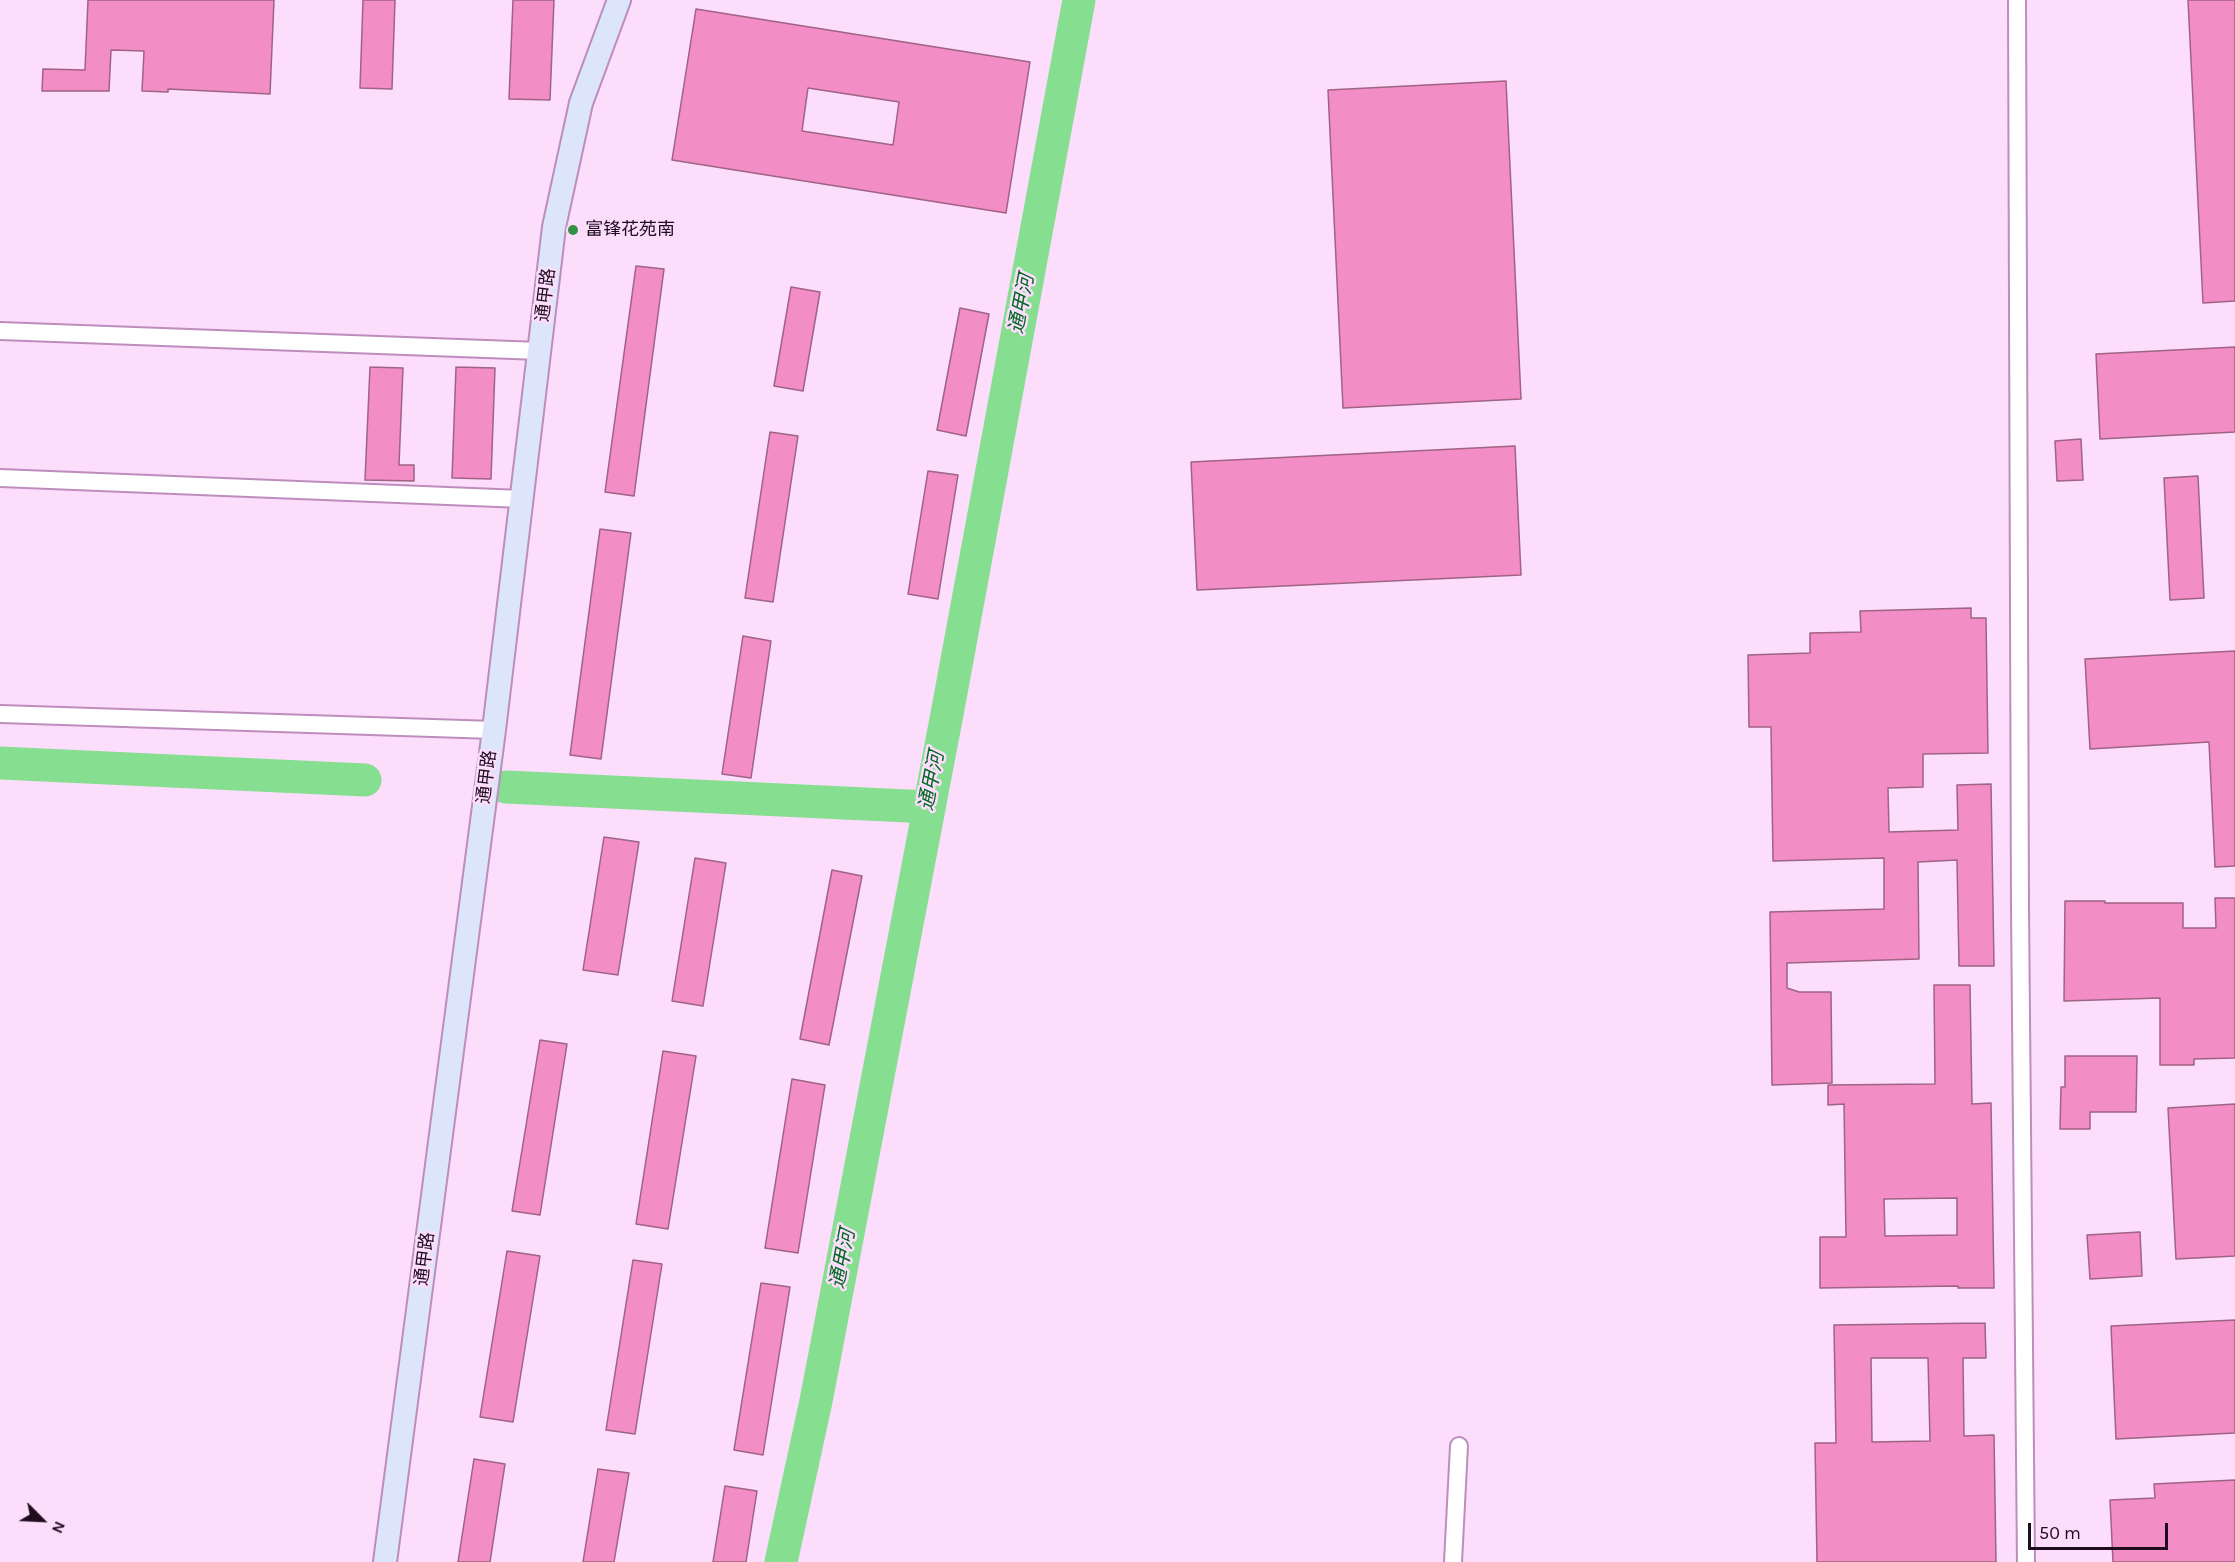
<!DOCTYPE html>
<html>
<head>
<meta charset="utf-8">
<style>
  body { margin:0 }
  #map { position:relative; width:2235px; height:1562px; overflow:hidden; background:#fcddfb; font-family:Karla,sans-serif }
  canvas { display:block }
  .north { position:absolute; left:12px; top:1490px; width:60px; height:60px; -webkit-text-stroke:4px #fcddfb; paint-order:stroke; rotate:114deg; font-size:16px; font-weight:700; line-height:24px; text-align:center; color:#1f0d1f }
  .north::after { content:''; display:block; margin:auto; width:21px; height:27px; background:#1f0d1f; clip-path:polygon(50% 0,100% 100%,50% 72%,0 100%) }
  .scale { position:absolute; left:2028px; top:1523px; width:140px; height:27px; box-sizing:border-box; border:3px solid #1f0d1f; border-top:0; padding-left:8px; font-size:18px; line-height:21px; white-space:nowrap; color:#1f0d1f; -webkit-text-stroke:4px #fcddfb; paint-order:stroke }
</style>
</head>
<body>
<div id="map">
<canvas width="2235" height="1562"></canvas>
<div class="north">N</div>
<div class="scale">50 m</div>
</div>
<script>
const context = document.querySelector('canvas').getContext('2d');
context.lineJoin = 'round';
function toPath(rows) {
  const path = new Path2D();
  for (const r of rows) {
    path.moveTo(r[0], r[1]);
    for (let i = 2; i < r.length; i += 2) path.lineTo(r[i], r[i + 1]);
  }
  return path;
}
function strokePath(path, color, width, dash) {
  context.strokeStyle = color;
  context.lineWidth = width;
  context.lineCap = dash ? 'butt' : 'round';
  context.setLineDash(dash || []);
  context.stroke(path);
}
function fillPath(path, color) {
  context.fillStyle = color;
  context.fill(path, 'evenodd');
}
function label(font, color, halo, rows, align = 'center') {
  context.font = font + ' Karla,"Noto Sans SC",sans-serif';
  context.lineWidth = 5;
  context.setLineDash([]);
  context.textBaseline = 'middle';
  context.strokeStyle = halo;
  context.fillStyle = color;
  for (const [text, x, y, turn = 0] of rows) {
    context.save();
    context.translate(x, y);
    context.rotate((+turn || 0) * Math.PI / 180);
    context.textAlign = isNaN(turn) ? turn : align;
    if (halo) context.strokeText(text, 0, 0);
    context.fillText(text, 0, 0);
    context.restore();
  }
}
strokePath(toPath([
  [0,763,365,780],
  [506,787,929,807],
  [781,1562,816,1401,947,714,1079,0]
]), '#86de90', 33);
const building = toPath([
  [88,0,274,0,270,94,168,89,168,92,142,91,144,51,111,50,109,91,42,91,43,69,85,70,88,0],
  [363,0,395,0,392,89,360,88,363,0],
  [513,0,554,0,550,100,509,99,513,0],
  [2188,0,2235,0,2235,301,2203,303,2188,0],
  [696,9,1030,62,1006,213,672,160,696,9],
  [808,88,899,102,893,145,802,131,808,88],
  [1506,81,1521,399,1343,408,1328,90,1506,81],
  [636,266,664,269,634,496,605,492,636,266],
  [791,287,820,292,803,391,774,386,791,287],
  [960,308,989,314,966,436,937,430,960,308],
  [2235,347,2235,432,2100,439,2096,354,2235,347],
  [370,367,403,368,399,465,414,465,414,481,365,480,370,367],
  [456,367,495,368,491,479,452,478,456,367],
  [770,432,798,436,773,602,745,598,770,432],
  [2081,439,2083,480,2057,481,2055,441,2081,439],
  [1515,446,1521,575,1197,590,1191,462,1515,446],
  [928,471,958,475,938,599,908,594,928,471],
  [2198,476,2204,598,2170,600,2164,478,2198,476],
  [600,529,631,533,601,759,570,755,600,529],
  [1971,608,1971,618,1986,618,1988,753,1923,754,1923,787,1888,788,1889,832,1958,830,1957,785,1991,784,1994,966,1959,966,1957,860,1918,862,1919,959,1787,963,1787,988,1799,992,1831,992,1832,1083,1772,1085,1770,912,1884,909,1884,858,1773,861,1771,727,1749,727,1748,655,1810,653,1810,633,1861,632,1860,611,1971,608],
  [743,636,771,641,751,778,722,774,743,636],
  [2235,651,2235,866,2215,867,2209,742,2090,749,2085,659,2235,651],
  [604,837,639,842,618,975,583,970,604,837],
  [695,858,726,863,703,1006,672,1001,695,858],
  [832,870,862,876,829,1045,800,1039,832,870],
  [2215,898,2235,898,2235,1058,2194,1059,2194,1065,2160,1065,2160,998,2064,1001,2065,901,2105,901,2105,903,2183,903,2183,928,2216,928,2215,898],
  [1934,985,1970,985,1972,1104,1991,1103,1994,1288,1958,1288,1958,1286,1820,1288,1820,1237,1846,1237,1844,1104,1828,1105,1828,1085,1935,1084,1934,985],
  [1957,1198,1957,1235,1885,1236,1884,1199,1957,1198],
  [540,1040,567,1044,540,1215,512,1211,540,1040],
  [663,1051,696,1056,668,1229,636,1224,663,1051],
  [2065,1056,2137,1056,2136,1112,2090,1112,2090,1129,2060,1129,2061,1087,2065,1087,2065,1056],
  [792,1079,825,1085,798,1253,765,1248,792,1079],
  [2235,1104,2235,1256,2176,1259,2168,1108,2235,1104],
  [2140,1232,2142,1276,2090,1279,2087,1235,2140,1232],
  [507,1251,540,1256,513,1422,480,1417,507,1251],
  [633,1260,662,1264,635,1434,606,1430,633,1260],
  [761,1283,790,1287,763,1455,734,1450,761,1283],
  [2235,1320,2235,1433,2116,1439,2111,1326,2235,1320],
  [1985,1323,1986,1358,1963,1358,1964,1436,1994,1435,1996,1562,1817,1562,1815,1443,1836,1443,1834,1325,1985,1323],
  [1871,1358,1928,1358,1930,1441,1872,1442,1871,1358],
  [474,1459,505,1464,490,1562,458,1562,474,1459],
  [598,1469,629,1473,614,1562,583,1562,598,1469],
  [2235,1480,2235,1562,2113,1562,2110,1500,2155,1498,2154,1484,2235,1480],
  [725,1486,757,1491,746,1562,713,1562,725,1486]
]);
fillPath(building, '#f28dc5');
strokePath(building, '#9f6383', 1.5);
const street = toPath([
  [2017,0,2020,908,2026,1562],
  [0,331,540,351],
  [0,478,522,499],
  [0,714,494,730],
  [1453,1562,1459,1446]
]);
const secondary = toPath([
  [385,1562,494,730,554,227,581,103,619,0]
]);
strokePath(street, '#bd8dbd', 20);
strokePath(secondary, '#bd8dbd', 26);
strokePath(street, '#fff', 16);
strokePath(secondary, '#dce5fa', 22);
for (const [x, y, r, color] of [
  [573,230,6,"#339245"]
]) {
  const dot = new Path2D();
  dot.arc(x, y, r, 0, 2 * Math.PI);
  context.fillStyle = color;
  context.fill(dot);
  strokePath(dot, '#fcddfb', 2);
}
label('18px', '#1f0d1f', '#fcddfb', [
  ["富锋花苑南",585,230]
], 'left');
label('18px', '#1f0d1f', '#fcddfb', [
  ["通甲路",546,295,-83],
  ["通甲路",487,777,-83],
  ["通甲路",425,1259,-83]
]);
label('italic 20px', '#016922', '#fcddfb', [
  ["通甲河",1022,304,-79],
  ["通甲河",932,781,-79],
  ["通甲河",843,1259,-79]
]);
</script>
</body>
</html>
